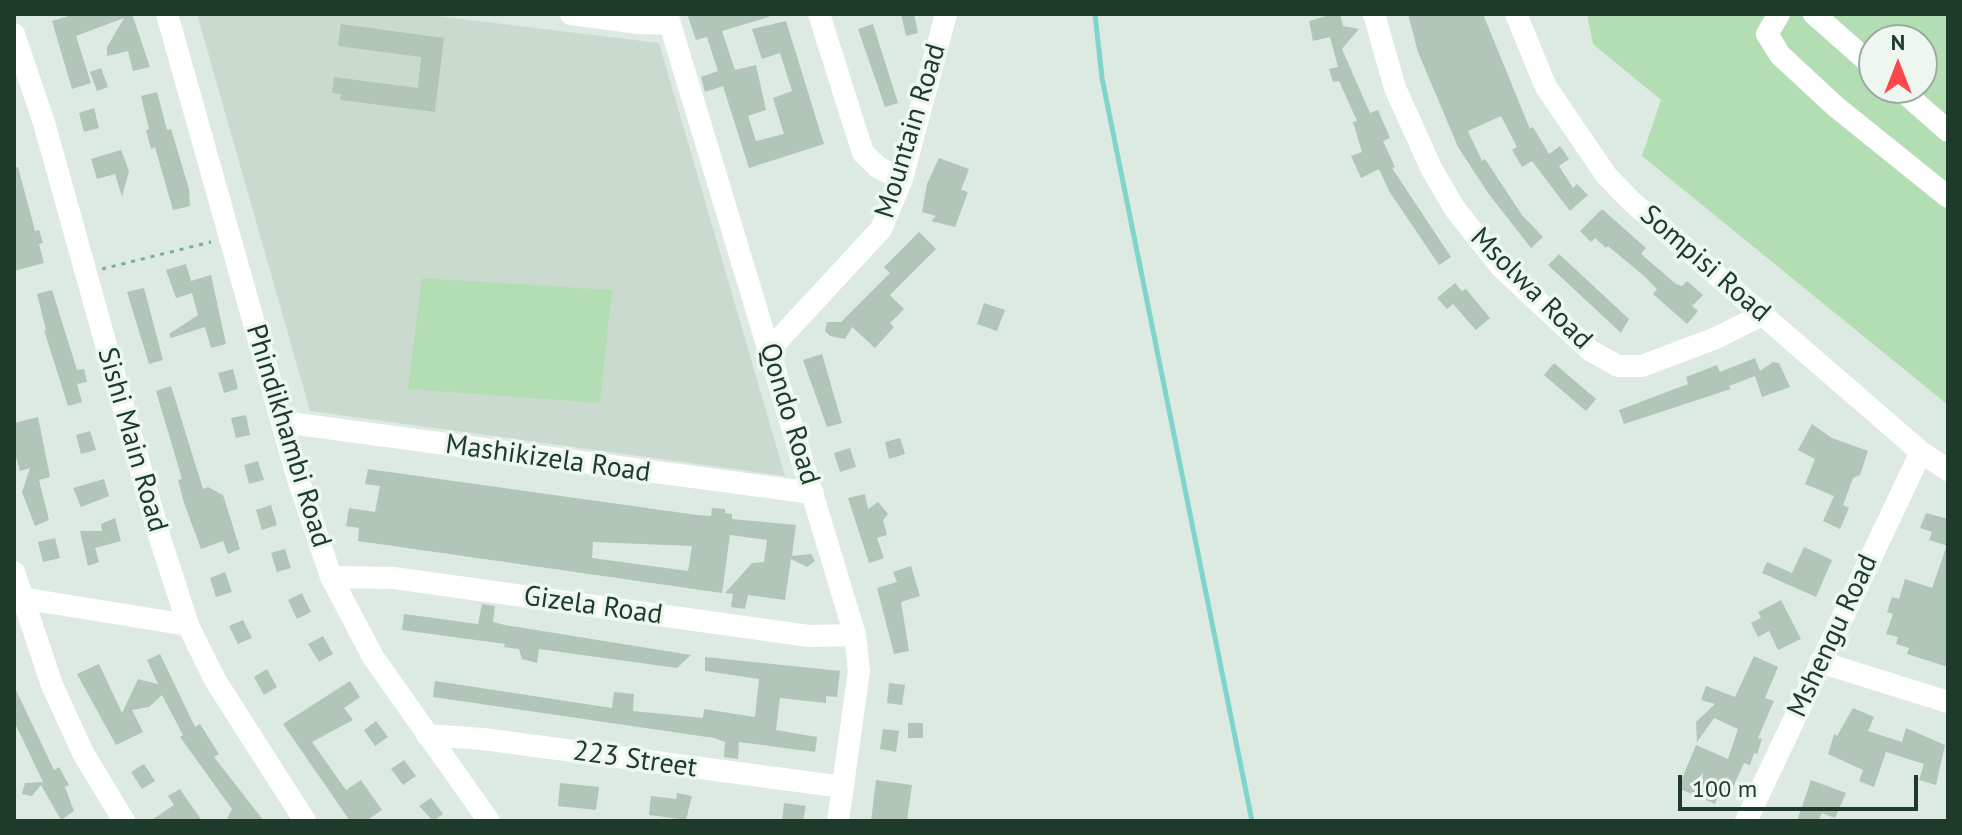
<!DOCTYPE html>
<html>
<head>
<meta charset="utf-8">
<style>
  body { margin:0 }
  #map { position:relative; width:1962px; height:835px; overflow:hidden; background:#ddeae1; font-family:"PT Sans",sans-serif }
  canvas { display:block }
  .frame { position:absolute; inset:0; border:16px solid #1d3a2b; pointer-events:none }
  .north { position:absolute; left:1858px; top:24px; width:80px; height:80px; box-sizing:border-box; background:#edf7ef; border:2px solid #9aaba1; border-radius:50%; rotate:0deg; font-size:22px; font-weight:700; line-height:32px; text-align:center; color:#1d3a2b }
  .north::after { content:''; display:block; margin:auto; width:28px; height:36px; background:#fc4849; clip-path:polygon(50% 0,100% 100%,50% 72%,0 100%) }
  .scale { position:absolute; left:1678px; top:775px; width:240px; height:36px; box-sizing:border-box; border:4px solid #1d3a2b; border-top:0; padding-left:10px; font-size:24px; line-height:28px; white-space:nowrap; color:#1d3a2b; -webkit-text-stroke:6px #edf7ef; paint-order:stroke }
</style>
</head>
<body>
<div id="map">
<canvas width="1962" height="835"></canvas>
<div class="frame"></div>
<div class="north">N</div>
<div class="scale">100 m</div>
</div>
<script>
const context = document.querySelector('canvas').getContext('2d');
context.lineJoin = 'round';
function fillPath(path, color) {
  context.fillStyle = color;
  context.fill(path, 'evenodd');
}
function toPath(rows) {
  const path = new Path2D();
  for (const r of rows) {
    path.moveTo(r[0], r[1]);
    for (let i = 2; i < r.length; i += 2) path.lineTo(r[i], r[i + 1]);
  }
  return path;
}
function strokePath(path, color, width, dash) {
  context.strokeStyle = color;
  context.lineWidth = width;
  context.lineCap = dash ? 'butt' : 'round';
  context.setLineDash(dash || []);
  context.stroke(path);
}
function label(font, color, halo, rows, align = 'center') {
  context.font = font + ' "PT Sans",sans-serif';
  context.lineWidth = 7;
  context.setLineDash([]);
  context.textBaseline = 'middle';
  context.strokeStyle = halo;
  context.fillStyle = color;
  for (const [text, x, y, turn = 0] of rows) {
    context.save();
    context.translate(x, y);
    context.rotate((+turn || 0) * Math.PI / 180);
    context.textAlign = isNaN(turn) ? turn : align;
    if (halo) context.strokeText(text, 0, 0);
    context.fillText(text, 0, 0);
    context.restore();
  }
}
fillPath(toPath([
  [197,14,420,14,659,43,785,476,310,411]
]), '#cbdacf');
fillPath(toPath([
  [1587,14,1948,14,1948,405,1642,156,1661,100,1593,44],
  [1874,40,1922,40,1922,88,1874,88],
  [422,278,612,290,600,403,408,389]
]), '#b3deb4');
strokePath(toPath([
  [1095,14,1102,78,1252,821]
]), '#7fd5cd', 5);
fillPath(toPath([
  [75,14,132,14,150,67,133,71,128,51,107,56,107,47,124,18,76,36,91,83,72,89,52,21],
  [687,14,768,14,769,17,722,31,735,70,756,65,766,110,748,116,756,141,784,134,773,98,792,91,780,53,762,59,752,29,786,21,824,144,749,168,723,86,705,92,701,77,718,71,707,37,696,40],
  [901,14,914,14,918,33,906,36],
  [1333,14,1340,14,1343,26,1359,29,1342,49,1370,113,1378,110,1390,138,1383,141,1395,167,1392,168,1451,257,1439,265,1389,191,1379,169,1361,178,1351,156,1362,152,1353,122,1357,121,1339,81,1333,82,1329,69,1338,67,1330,37,1313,41,1309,21],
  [1408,14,1483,14,1530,129,1533,127,1549,154,1560,146,1569,159,1559,166,1573,188,1577,184,1588,195,1570,211,1532,161,1522,167,1512,150,1517,147,1501,116,1468,131,1482,161,1485,159,1522,215,1543,237,1531,248,1488,193,1458,147,1418,52],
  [341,24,444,38,435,112,340,100,341,94,332,93,334,77,418,88,421,57,338,46],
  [873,24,898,103,885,107,858,29],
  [101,68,108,87,97,91,90,72],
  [157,92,167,130,171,129,189,189,190,206,173,210,155,147,151,149,146,130,149,129,141,96],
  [94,108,99,128,84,132,79,113],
  [121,150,129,171,122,197,115,174,97,179,91,159],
  [939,158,969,169,961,190,968,192,955,227,931,221,936,216,922,212,927,184],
  [18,167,35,231,39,230,43,243,39,244,44,263,14,271,14,168],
  [1602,209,1646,248,1641,254,1676,284,1682,286,1687,281,1703,295,1692,306,1698,311,1687,324,1653,294,1657,289,1644,276,1608,246,1606,248,1595,238,1591,242,1580,231],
  [919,232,936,249,890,295,904,309,890,323,894,327,875,348,852,327,845,339,830,336,825,331,827,322,841,322,890,273,884,267],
  [1559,254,1629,319,1621,333,1548,265],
  [186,264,191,281,211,275,226,344,211,348,205,327,171,338,169,334,198,315,192,293,176,298,166,270],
  [1455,283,1462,291,1466,289,1490,318,1476,330,1453,304,1447,309,1437,298],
  [144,288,163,360,149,364,127,292],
  [52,290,77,370,84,369,87,382,77,384,82,402,68,406,44,330,46,330,37,294],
  [984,303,1005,310,997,331,977,324],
  [822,354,842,423,827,427,803,360],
  [1755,358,1760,371,1773,362,1779,363,1790,387,1762,397,1755,376,1729,386,1731,389,1624,424,1619,410,1688,384,1686,377,1717,365,1720,372],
  [1554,363,1596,399,1586,411,1544,375],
  [233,369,238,389,224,393,218,373],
  [171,386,203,489,208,487,223,495,240,549,228,554,223,541,201,549,184,503,178,480,182,479,156,391],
  [246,415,250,435,236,438,231,418],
  [38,417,50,477,39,480,49,520,35,526,22,492,30,468,20,471,14,450,14,423],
  [1812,424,1832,438,1868,451,1860,475,1853,478,1843,505,1849,508,1840,529,1823,521,1834,496,1805,484,1815,459,1798,450],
  [90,431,96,450,81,454,76,435],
  [900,438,905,454,889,459,885,442],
  [850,448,856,467,840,472,834,453],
  [258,461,264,480,249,484,244,465],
  [368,469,697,515,711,516,712,508,725,509,725,513,732,514,732,519,796,525,792,556,811,554,815,561,807,567,791,559,785,600,748,595,745,609,731,607,733,594,725,593,752,563,764,562,767,540,730,535,722,593,358,541,359,528,346,526,349,508,375,512,380,486,365,484],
  [593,542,692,546,688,571,592,558],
  [104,479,109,496,81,507,73,488],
  [865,494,868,509,878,502,888,514,883,520,887,535,877,538,884,558,869,563,848,498],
  [271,505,277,525,262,530,256,510],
  [1926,513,1948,519,1948,546,1929,540,1932,532,1920,528],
  [115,518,121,541,95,548,99,562,88,566,80,531,102,531,101,524],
  [55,538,60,558,43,562,38,542],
  [1804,547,1832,560,1816,597,1762,573,1767,562,1792,573],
  [1946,548,1948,548,1948,667,1907,654,1909,648,1896,644,1898,637,1886,634,1893,614,1887,612,1892,597,1899,599,1905,579,1932,588],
  [285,549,291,568,277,572,271,553],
  [911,566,920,596,901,602,909,651,894,654,877,588,897,582,893,572],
  [225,572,232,592,216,597,210,578],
  [302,593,311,612,297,619,288,600],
  [1781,600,1801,639,1778,650,1769,631,1758,637,1751,623,1761,618,1758,612],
  [482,604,495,606,493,622,505,625,691,655,677,668,539,649,537,663,522,659,519,649,504,647,505,644,402,630,404,614,478,624],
  [243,620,252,638,238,644,229,626],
  [323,636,333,654,319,662,308,644],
  [160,654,195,727,200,724,219,754,214,757,264,821,226,821,232,809,180,737,183,735,162,695,149,707,132,710,143,732,116,745,77,674,99,664,122,713,138,679,158,684,147,660],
  [1754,656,1778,667,1765,698,1774,701,1758,738,1762,739,1757,754,1754,753,1750,765,1744,763,1730,794,1721,790,1715,804,1678,788,1696,745,1728,759,1738,729,1714,718,1697,742,1696,722,1715,704,1701,700,1706,686,1735,697],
  [705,657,840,671,837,697,826,696,826,703,780,698,776,730,817,737,815,752,739,742,738,759,724,757,725,742,714,738,433,697,435,681,612,708,614,692,634,694,633,711,703,718,704,709,755,717,759,679,705,671],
  [267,669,277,687,264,695,254,677],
  [350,681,360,697,344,708,353,720,312,742,346,790,361,780,382,810,366,821,350,821,283,724],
  [889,683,905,685,902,705,887,703],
  [14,686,54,770,59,767,69,785,65,787,74,811,61,820,41,785,32,796,22,794,25,783,43,782,14,721],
  [1853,708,1874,717,1868,731,1902,742,1906,728,1945,745,1936,785,1919,780,1924,764,1886,752,1874,787,1859,781,1863,770,1828,754,1834,734,1837,736],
  [376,721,388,737,375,746,364,730],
  [908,723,923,723,923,738,908,738],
  [883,729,899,731,896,752,880,749],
  [404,760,416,776,403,785,391,769],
  [144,764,155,781,142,789,131,772],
  [876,780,912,785,907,821,871,821],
  [1811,780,1846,793,1835,818,1822,813,1818,821,1797,821],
  [560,783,599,787,596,810,558,806],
  [180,789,202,821,150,821,174,805,168,796],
  [677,793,692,796,686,820,649,815,651,796,676,799],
  [431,798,443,814,433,821,419,806],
  [784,803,806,806,803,821,782,821]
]), '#b2c5b9');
strokePath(toPath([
  [102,269,211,242]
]), '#7ab092', 3, [4, 6]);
strokePath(toPath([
  [167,14,297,476,331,577,373,657,489,821],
  [571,14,638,23,670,24],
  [667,14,855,635,859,671,838,821],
  [819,14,863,153,879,168,902,179],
  [1374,14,1395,88,1432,170,1455,209,1501,267,1591,351,1618,366,1642,366,1716,338,1764,314],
  [1516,14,1546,87,1606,175,1631,201,1921,452,1948,470],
  [1779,14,1767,34,1780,55,1835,106,1948,197],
  [1814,14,1874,67],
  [14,34,45,126,159,535,188,625,215,680,305,821],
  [1899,88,1948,131],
  [770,349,881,229,902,179,946,14],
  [282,422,813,493],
  [14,572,52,685,83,753,124,821],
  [331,577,394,578,809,636,855,635],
  [21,598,188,625],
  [1820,662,1948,702],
  [427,735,483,739,843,787],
  [1746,821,1921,452]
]), '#fff', 22);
label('28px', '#1d3a2b', '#edf7ef', [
  ["Mountain Road",911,131,-73],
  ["Sompisi Road",1705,264,41],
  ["Msolwa Road",1531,289,45],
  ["Qondo Road",789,414,73],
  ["Phindikhambi Road",288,436,73],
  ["Sishi Main Road",132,440,74],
  ["Mashikizela Road",548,459,8],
  ["Gizela Road",593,606,8],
  ["Mshengu Road",1833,636,-65],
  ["223 Street",635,760,8]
]);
</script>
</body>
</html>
